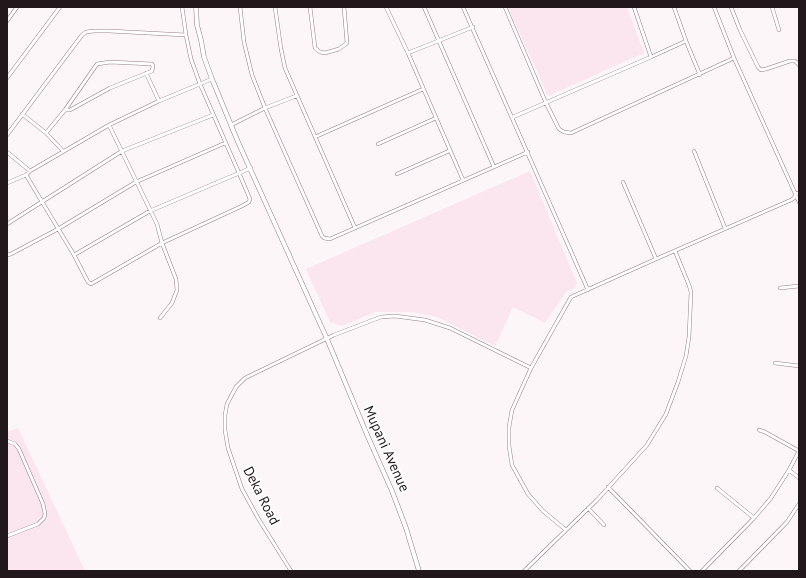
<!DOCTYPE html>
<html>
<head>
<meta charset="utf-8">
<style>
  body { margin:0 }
  #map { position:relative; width:806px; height:578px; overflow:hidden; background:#fcf6f8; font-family:"PT Sans",sans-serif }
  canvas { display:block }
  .frame { position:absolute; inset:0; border:8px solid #22181c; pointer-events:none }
</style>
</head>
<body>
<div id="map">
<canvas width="806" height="578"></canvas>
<div class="frame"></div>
</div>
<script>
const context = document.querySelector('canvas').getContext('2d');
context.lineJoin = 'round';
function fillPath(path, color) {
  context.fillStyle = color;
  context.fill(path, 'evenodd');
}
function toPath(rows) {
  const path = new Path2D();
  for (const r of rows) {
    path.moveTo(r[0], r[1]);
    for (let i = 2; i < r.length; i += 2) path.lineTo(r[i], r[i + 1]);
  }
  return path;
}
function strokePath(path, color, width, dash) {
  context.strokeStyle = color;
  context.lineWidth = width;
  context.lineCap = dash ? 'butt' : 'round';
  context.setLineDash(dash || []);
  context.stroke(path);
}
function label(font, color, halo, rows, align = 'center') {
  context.font = font + ' "PT Sans",sans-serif';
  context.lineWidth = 4;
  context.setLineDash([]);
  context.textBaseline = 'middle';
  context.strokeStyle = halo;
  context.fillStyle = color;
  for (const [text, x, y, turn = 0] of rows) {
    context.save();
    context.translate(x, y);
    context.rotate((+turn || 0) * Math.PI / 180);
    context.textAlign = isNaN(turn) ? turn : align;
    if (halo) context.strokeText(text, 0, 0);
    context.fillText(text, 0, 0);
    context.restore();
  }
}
fillPath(toPath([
  [508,7,627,7,644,53,548,96],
  [530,171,577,283,575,288,566,292,545,323,513,307,495,346,437,317,413,312,375,312,342,326,330,322,306,269],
  [18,428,85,571,7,571,7,432]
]), '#fbe5ee');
const minor = toPath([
  [240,7,244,42,252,75,265,108,322,236,324,238,330,239,528,152],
  [275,7,281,49,285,68,355,228],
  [310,7,315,48,320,52,325,53,339,49,347,43,344,7],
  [386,7,408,53],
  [424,7,494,167],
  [463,7,588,290],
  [505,7,546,103,559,129,564,132,571,133,734,58],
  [674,7,686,41,700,75],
  [714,7,734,58,799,202],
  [731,7,740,30,758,67,761,70,766,69,790,61,795,61,799,65],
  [772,7,779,30],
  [7,21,17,7],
  [651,57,686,41],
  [146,73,159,101],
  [7,78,60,7],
  [22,114,46,133,63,151],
  [513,117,651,57,634,7],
  [109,125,157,224,162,243,176,279,177,290,172,303,160,318],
  [231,125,265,108,296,96],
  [46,133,65,110,97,64,110,62,152,64,153,66,152,71,110,88,70,110,65,110],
  [7,135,82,35,86,32,94,31,109,31,186,35],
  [315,137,423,89],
  [378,144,436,118],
  [694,151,725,228],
  [7,152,30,171],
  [397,174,449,151],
  [26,175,74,255,88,282,91,284,162,243,242,206,249,202,250,199,239,173,200,84,191,59,186,35,182,7],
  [463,180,408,53,473,27],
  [623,182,656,259,791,200,794,198,796,194,799,193],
  [7,183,26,175,30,171,109,125,159,101,212,79],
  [7,224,122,151,213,115],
  [7,255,11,254,58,229,136,182,225,143],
  [74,255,150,211,251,168],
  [780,288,799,286],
  [775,363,799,366],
  [759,430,765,432,799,451],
  [7,441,15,444,19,449,43,504,45,514,44,518,38,524,7,536],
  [789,470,799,478],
  [608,487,690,571],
  [717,488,754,518],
  [588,508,604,525],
  [566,530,543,511,528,494,512,465,509,446,509,427,512,410,531,368,571,297,656,259],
  [291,571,258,518,242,489,228,448,225,430,225,415,227,404,236,387,245,378,334,335,381,317,395,316,425,320,450,328,531,368],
  [524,571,597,500,647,445,666,414,678,382,686,356,689,337,691,292,689,285,675,251],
  [702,571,754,518,771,498,789,470,799,451],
  [739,571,787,522,799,504]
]);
const tertiary = toPath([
  [196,7,197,25,201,40,204,57,212,79,238,142,327,339,368,437,392,491,406,528,419,571]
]);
strokePath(minor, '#967d88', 4);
strokePath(tertiary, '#967d88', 5);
strokePath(minor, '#fff', 3);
strokePath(tertiary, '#fff', 4);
label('14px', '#22181c', '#fff', [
  ["Mupani Avenue",386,449,66],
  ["Deka Road",261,496,63]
]);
</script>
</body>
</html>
